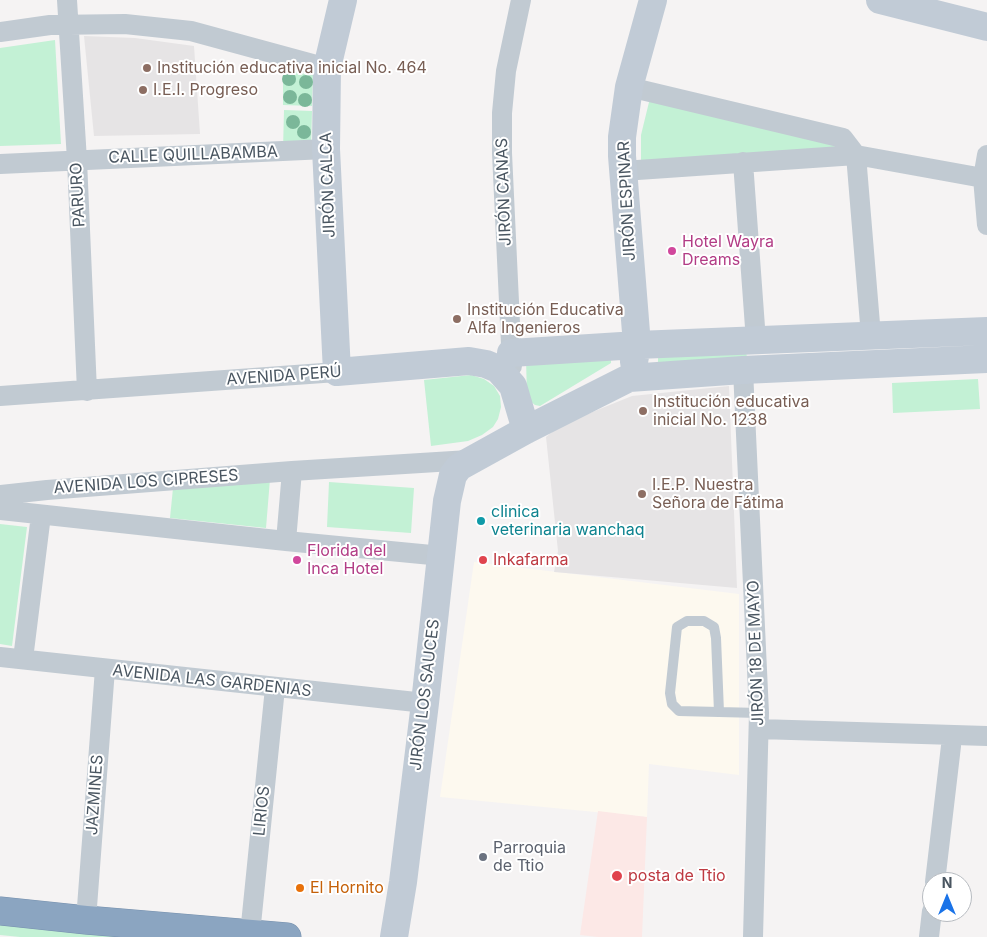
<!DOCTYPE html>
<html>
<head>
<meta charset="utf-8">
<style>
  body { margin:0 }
  #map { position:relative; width:987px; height:937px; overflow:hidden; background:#f5f3f3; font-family:Inter,sans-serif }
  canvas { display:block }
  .north { position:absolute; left:922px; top:872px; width:50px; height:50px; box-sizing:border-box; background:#fff; border:1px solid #b7bbc0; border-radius:50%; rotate:0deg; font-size:14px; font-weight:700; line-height:20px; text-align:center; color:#4a5661 }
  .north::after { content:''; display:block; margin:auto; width:18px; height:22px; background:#1a73e8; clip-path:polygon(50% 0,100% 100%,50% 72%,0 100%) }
</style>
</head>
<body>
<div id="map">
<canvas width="987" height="937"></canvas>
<div class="north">N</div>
</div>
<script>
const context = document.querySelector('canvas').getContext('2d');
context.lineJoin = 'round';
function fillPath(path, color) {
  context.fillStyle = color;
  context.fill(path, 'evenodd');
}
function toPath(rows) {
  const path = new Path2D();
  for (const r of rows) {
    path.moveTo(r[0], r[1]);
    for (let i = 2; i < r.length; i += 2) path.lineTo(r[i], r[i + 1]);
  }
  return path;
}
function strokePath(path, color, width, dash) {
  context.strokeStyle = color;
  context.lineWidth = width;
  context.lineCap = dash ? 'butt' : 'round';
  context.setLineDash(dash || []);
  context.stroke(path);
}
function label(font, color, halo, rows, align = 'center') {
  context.font = font + ' Inter,sans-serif';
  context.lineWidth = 4;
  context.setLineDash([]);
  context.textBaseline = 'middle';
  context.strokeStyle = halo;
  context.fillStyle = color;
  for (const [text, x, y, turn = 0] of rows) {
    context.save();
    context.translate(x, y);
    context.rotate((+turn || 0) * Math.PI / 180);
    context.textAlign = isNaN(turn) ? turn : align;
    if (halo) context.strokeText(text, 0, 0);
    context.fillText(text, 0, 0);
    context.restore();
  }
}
fillPath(toPath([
  [474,562,739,594,739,775,649,764,647,817,440,797]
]), '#fdf9ef');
fillPath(toPath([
  [84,36,135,38,194,46,200,134,94,136],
  [729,386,737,588,554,572,558,551,546,437,560,425,632,396]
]), '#e6e4e5');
fillPath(toPath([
  [598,811,647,817,642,937,598,937,580,935]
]), '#fce8e6');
fillPath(toPath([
  [55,40,61,144,0,146,0,48],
  [283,70,313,75,312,106,283,105],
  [650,98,842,142,842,153,641,165,641,135],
  [284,110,312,111,311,149,283,150],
  [746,348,747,359,658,363,658,350],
  [611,357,611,363,540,406,535,405,530,401,527,396,526,359],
  [471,375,484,379,494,386,500,396,501,407,498,419,493,427,482,435,468,441,431,446,424,380],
  [978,379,980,409,893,413,892,383],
  [270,479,266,528,170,518,173,488],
  [329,482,414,488,411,533,327,527],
  [0,524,27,527,12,646,0,644],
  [0,920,168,937,20,937,0,935]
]), '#c3f1d5');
const highway = toPath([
  [0,911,86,920,287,937]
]);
strokePath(highway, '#7690ad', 29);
strokePath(toPath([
  [719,712,716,638,714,627,704,621,687,621,677,627,670,693,672,704,679,711,759,713]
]), '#c1cad2', 10);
strokePath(toPath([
  [67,0,77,160,87,391],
  [0,32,50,25,125,24,191,31,327,68],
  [629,87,843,138,856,155,871,336],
  [987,155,983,178,987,225],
  [743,162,756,341],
  [0,164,326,149],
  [623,171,856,155,983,178],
  [512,366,502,153,502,113,506,71,521,0],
  [743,370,759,713,753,937],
  [0,396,337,372],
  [0,495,47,490,292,471,469,460],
  [0,510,286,541,442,556],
  [286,541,292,471],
  [0,657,425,703],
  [23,659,41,515],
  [759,729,987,736],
  [935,882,951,746],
  [86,920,105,669],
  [250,934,275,688],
  [929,937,932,911]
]), '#c1cad2', 20);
strokePath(toPath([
  [343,0,327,68,326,149,337,372,469,361,486,364,498,369,513,386,526,430],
  [880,0,987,27],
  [511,353,637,345,987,331],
  [634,362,637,345,622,156,622,137,629,87,653,0],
  [394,937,403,882,425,703,447,501,453,475,459,467,526,430,629,378,743,370,987,359]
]), '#c1cbd6', 28);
strokePath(highway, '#8ba5c1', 28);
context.fillStyle = '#7bb799';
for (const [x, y] of [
  [289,79],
  [306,82],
  [290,97],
  [305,100],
  [293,122],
  [304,132]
]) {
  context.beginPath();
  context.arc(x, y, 7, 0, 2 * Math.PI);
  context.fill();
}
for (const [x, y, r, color] of [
  [147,68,5,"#8d6e63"],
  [143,90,5,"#8d6e63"],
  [672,251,5,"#d1479c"],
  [457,319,5,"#8d6e63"],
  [643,411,5,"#8d6e63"],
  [642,494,5,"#8d6e63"],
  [481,521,5,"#0f9aa8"],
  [297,560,5,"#d1479c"],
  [483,560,5,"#e0444e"],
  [483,857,5,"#6b7280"],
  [617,876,6,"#e0444e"],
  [300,888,5,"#e8710a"]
]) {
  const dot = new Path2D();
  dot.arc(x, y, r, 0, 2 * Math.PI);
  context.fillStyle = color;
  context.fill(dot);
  strokePath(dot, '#fff', 2);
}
label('16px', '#785e54', '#fff', [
  ["Institución educativa inicial No. 464",157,68],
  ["I.E.I. Progreso",153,90],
  ["Institución Educativa",467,310],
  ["Alfa Ingenieros",467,328],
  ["Institución educativa",653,402],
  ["inicial No. 1238",653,420],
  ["I.E.P. Nuestra",652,485],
  ["Señora de Fátima",652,503]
], 'left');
label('16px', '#4a5661', '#fff', [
  ["CALLE QUILLABAMBA",193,155,-2],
  ["JIRÓN CALCA",328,185,-92],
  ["JIRÓN CANAS",504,192,-92],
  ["PARURO",78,195,-93],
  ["JIRÓN ESPINAR",627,201,-93],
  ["AVENIDA PERÚ",284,376,-4],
  ["AVENIDA LOS CIPRESES",146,482,-4],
  ["JIRÓN 18 DE MAYO",756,653,-92],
  ["AVENIDA LAS GARDENIAS",212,681,6],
  ["JIRÓN LOS SAUCES",425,695,-83],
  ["JAZMINES",95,795,-86],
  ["LIRIOS",262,811,-84]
]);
label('16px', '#b23c85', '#fff', [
  ["Hotel Wayra",682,242],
  ["Dreams",682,260],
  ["Florida del",307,551],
  ["Inca Hotel",307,569]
], 'left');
label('16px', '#0d838f', '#fff', [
  ["clinica",491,512],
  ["veterinaria wanchaq",491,530]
], 'left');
label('16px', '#be3a42', '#fff', [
  ["Inkafarma",493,560],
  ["posta de Ttio",628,876]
], 'left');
label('16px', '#5b616d', '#fff', [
  ["Parroquia",493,848],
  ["de Ttio",493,866]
], 'left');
label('16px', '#c56008', '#fff', [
  ["El Hornito",310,888]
], 'left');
</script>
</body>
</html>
